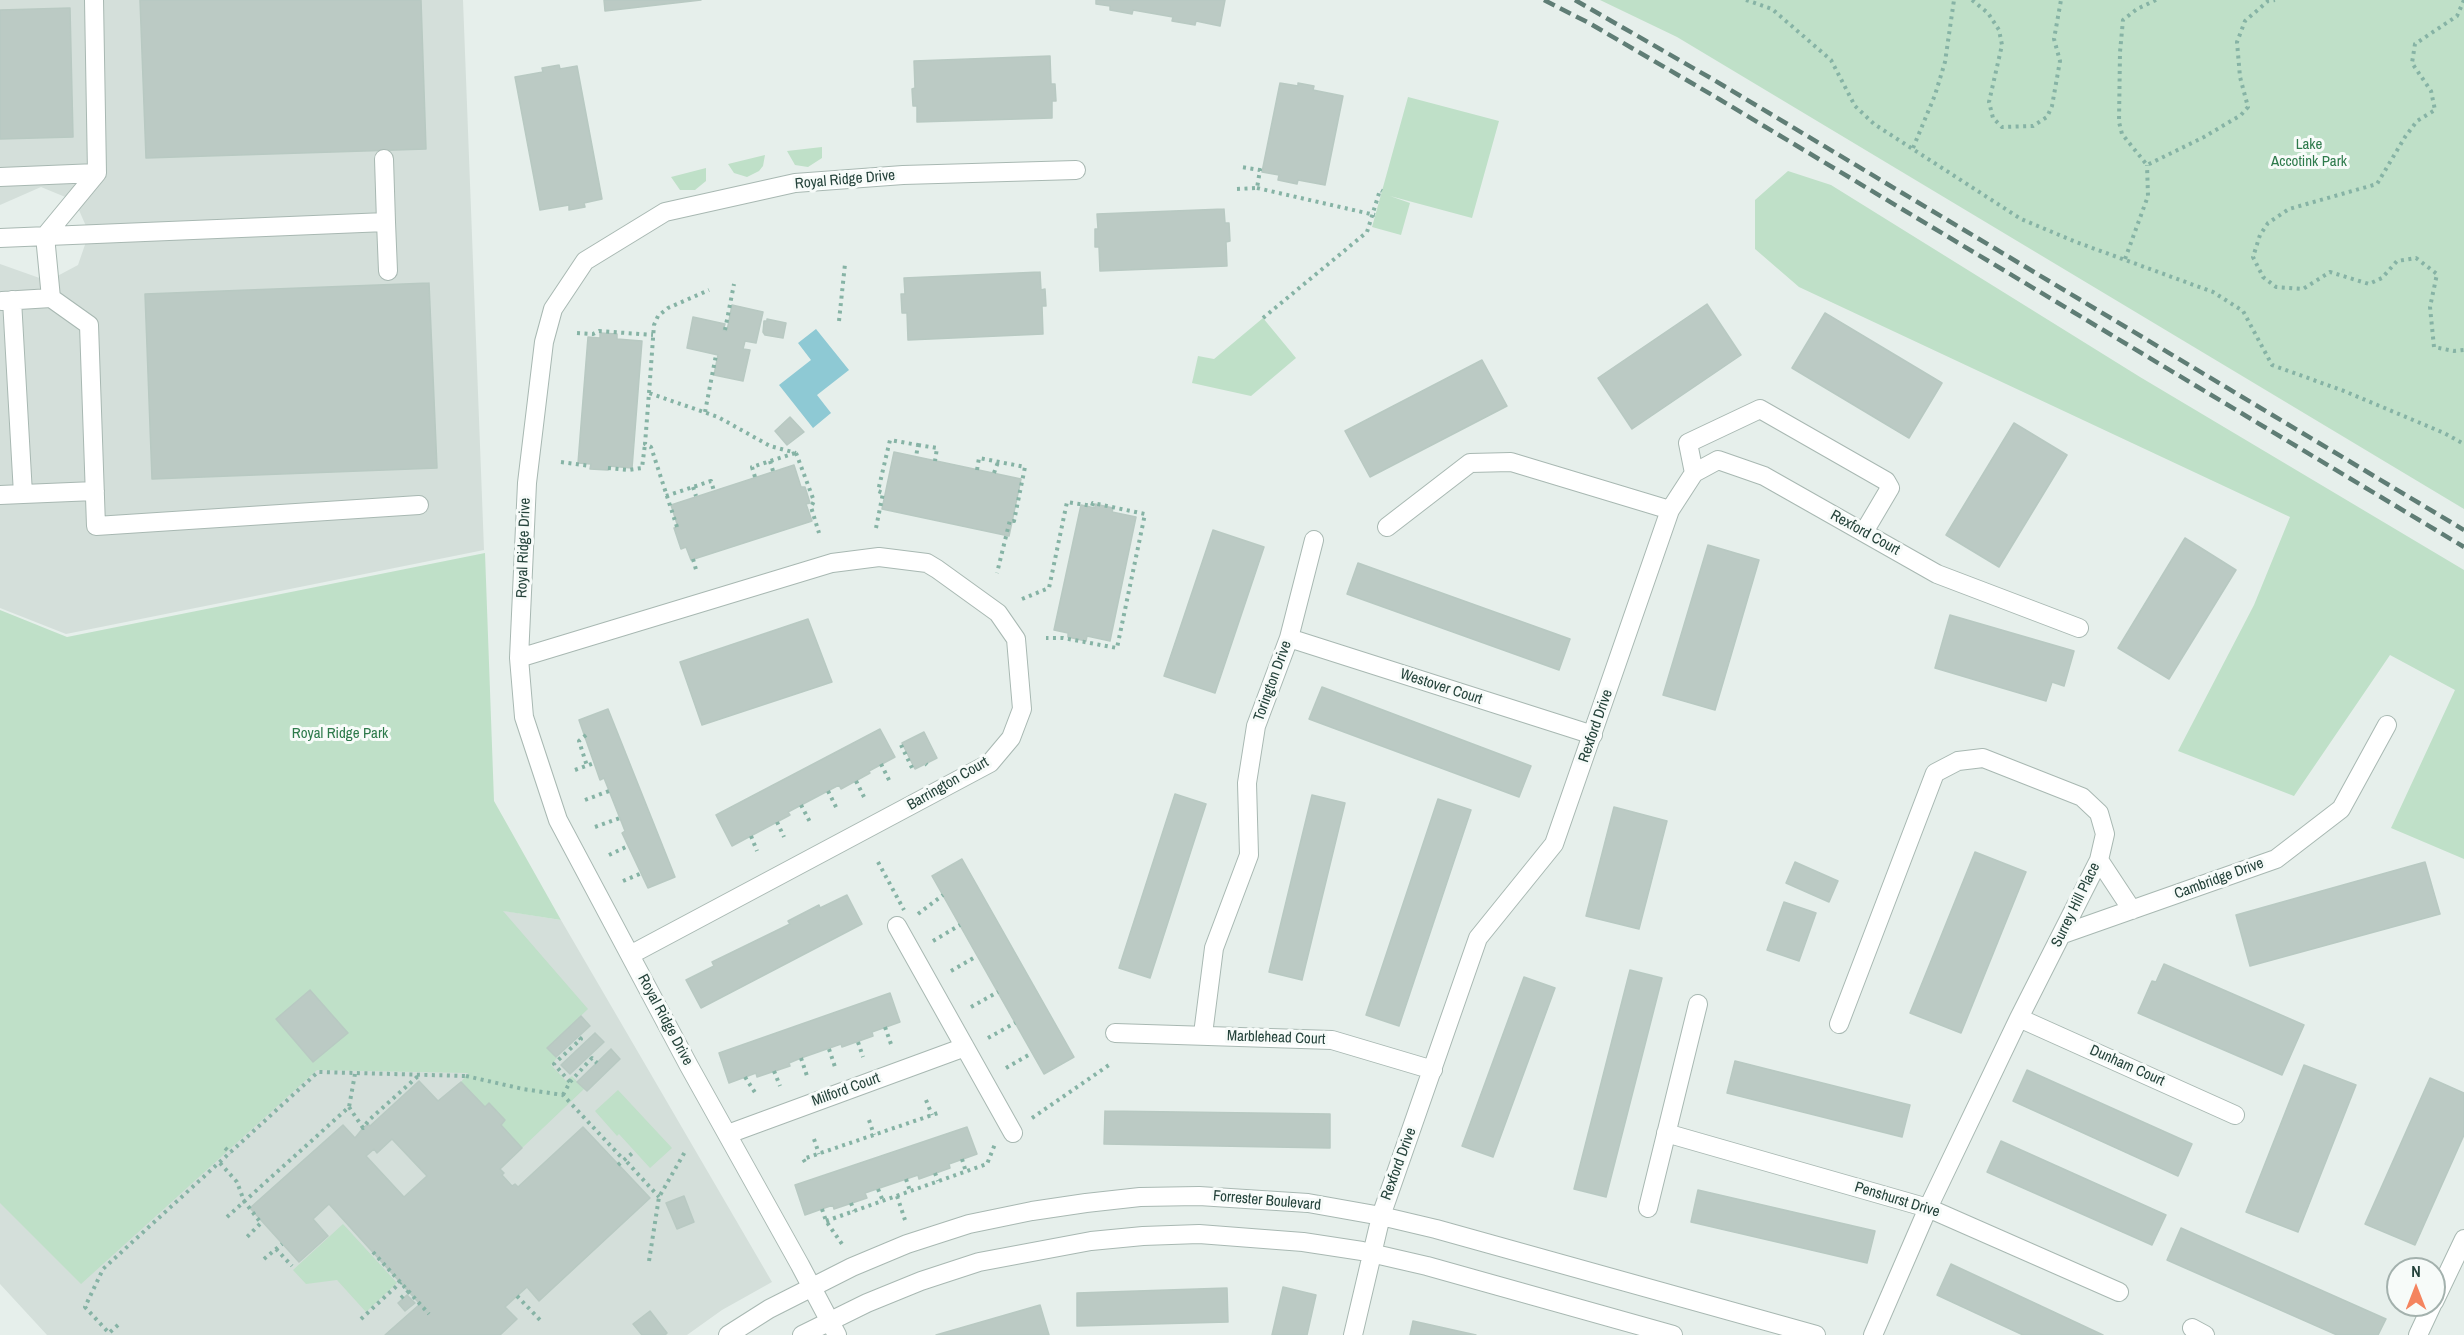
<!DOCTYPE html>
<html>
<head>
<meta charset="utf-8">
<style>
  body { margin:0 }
  #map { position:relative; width:2464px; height:1335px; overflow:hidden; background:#e6efeb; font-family:"Archivo Narrow",sans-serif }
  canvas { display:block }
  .north { position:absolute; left:2386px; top:1257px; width:60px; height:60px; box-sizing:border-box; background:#f7fbf9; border:2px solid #a3b1ad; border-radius:50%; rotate:0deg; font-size:16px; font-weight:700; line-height:24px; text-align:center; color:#24423a }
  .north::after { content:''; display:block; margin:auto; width:21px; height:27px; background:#f4845f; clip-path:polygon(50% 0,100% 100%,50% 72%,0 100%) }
</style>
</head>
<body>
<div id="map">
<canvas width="2464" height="1335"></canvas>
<div class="north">N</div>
</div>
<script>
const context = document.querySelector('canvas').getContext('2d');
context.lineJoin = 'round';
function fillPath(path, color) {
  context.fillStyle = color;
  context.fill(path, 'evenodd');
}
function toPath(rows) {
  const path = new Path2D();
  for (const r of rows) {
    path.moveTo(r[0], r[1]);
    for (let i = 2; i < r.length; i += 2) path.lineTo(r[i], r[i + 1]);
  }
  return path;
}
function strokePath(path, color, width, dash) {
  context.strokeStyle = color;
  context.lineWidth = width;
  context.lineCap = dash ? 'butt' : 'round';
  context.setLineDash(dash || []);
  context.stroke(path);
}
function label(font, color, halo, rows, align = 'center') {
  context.font = font + ' "Archivo Narrow",sans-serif';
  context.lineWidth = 6;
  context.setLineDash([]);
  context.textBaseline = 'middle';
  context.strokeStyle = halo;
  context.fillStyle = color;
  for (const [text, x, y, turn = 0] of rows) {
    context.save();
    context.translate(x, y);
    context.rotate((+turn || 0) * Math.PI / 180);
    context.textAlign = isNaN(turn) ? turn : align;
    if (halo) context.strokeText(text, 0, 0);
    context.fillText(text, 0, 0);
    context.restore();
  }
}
fillPath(toPath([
  [0,0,463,0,484,550,66,634,0,608,0,264,48,281,78,265,89,233,75,201,41,187,0,205],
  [70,841,561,920,772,1282,722,1310,687,1335,47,1335,0,1284,0,856]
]), '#d4dfda');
fillPath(toPath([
  [1600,0,2464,0,2464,509,1677,37],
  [1408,97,1499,121,1472,218,1390,196,1410,203,1401,235,1372,227],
  [822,147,822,158,808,167,795,165,787,151],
  [765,155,763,166,759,171,747,177,734,173,728,164],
  [706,168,706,181,695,190,680,190,671,177],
  [1788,171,1831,185,2140,377,2464,570,2464,859,2391,828,2455,690,2390,655,2294,796,2178,751,2254,605,2290,517,1799,287,1755,249,1755,200],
  [1263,318,1296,358,1251,396,1192,383,1198,356,1214,359],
  [485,553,494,801,561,920,503,911,588,1009,547,1048,557,1058,551,1065,566,1081,572,1076,584,1089,522,1148,501,1125,505,1120,489,1103,485,1107,461,1082,468,1073,317,1070,81,1284,0,1203,0,610,67,637],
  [618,1090,672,1148,650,1168,619,1134,617,1136,595,1111],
  [343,1224,397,1283,366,1312,337,1280,306,1284,293,1270]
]), '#bfe0c8');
fillPath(toPath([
  [816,329,849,370,817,395,831,413,813,428,779,385,811,360,798,343]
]), '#8ec9d4');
const building = toPath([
  [140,0,421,0,426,149,146,158,140,0],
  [604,0,701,0,605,11,604,0],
  [1096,0,1225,0,1220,26,1196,21,1195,25,1172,21,1173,17,1133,10,1132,14,1110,10,1110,6,1096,4,1096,0],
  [70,8,73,137,0,139,0,10,70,8],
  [1050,56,1051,84,1055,84,1056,101,1052,101,1052,118,917,122,917,106,913,106,912,89,915,88,914,61,1050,56],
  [559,65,560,69,577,66,602,199,584,203,585,207,569,210,569,205,540,210,515,77,543,72,542,68,559,65],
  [1280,83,1298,86,1298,83,1314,86,1313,90,1343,96,1325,185,1298,180,1297,184,1278,180,1279,175,1262,172,1280,83],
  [1224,209,1225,223,1229,223,1230,241,1226,242,1227,266,1100,271,1099,247,1095,247,1095,229,1098,229,1097,214,1224,209],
  [1040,272,1041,290,1045,289,1046,306,1042,306,1043,334,908,340,907,313,902,313,901,294,905,294,904,278,1040,272],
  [429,283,437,468,152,479,145,294,429,283],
  [1707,304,1741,355,1632,429,1598,378,1707,304],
  [732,305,763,312,756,343,745,341,743,349,750,350,743,381,714,375,718,355,687,348,693,317,725,324,723,330,727,331,732,305],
  [1825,313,1942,383,1909,438,1792,368,1825,313],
  [767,319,786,323,783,338,765,335,763,332,764,321,767,321,767,319],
  [600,333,617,334,617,339,642,341,632,468,609,466,608,470,590,469,591,464,578,463,588,337,600,338,600,333],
  [1482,360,1507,406,1370,477,1345,431,1482,360],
  [790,417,804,432,787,445,775,431,790,417],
  [2014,423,2067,455,1999,567,1946,535,2014,423],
  [894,452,1021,479,1009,536,882,509,894,452],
  [794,465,801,487,805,487,810,503,806,504,812,521,691,560,686,547,681,549,674,528,678,527,671,505,794,465],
  [1095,504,1113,508,1112,512,1136,517,1110,641,1087,636,1086,641,1068,637,1068,633,1054,630,1081,505,1095,508,1095,504],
  [1213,530,1264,547,1215,693,1164,676,1213,530],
  [2185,538,2236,570,2169,679,2118,648,2185,538],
  [1708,545,1759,560,1715,710,1663,695,1708,545],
  [1358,563,1570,639,1559,670,1347,594,1358,563],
  [1950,615,2074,651,2064,686,2052,682,2046,701,1935,668,1950,615],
  [808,619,832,682,702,725,680,662,808,619],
  [1322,687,1531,766,1519,797,1309,719,1322,687],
  [608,709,675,877,648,888,622,833,625,831,604,778,600,780,579,720,608,709],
  [880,729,895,757,869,771,870,773,841,789,839,785,788,812,790,815,732,846,716,815,880,729],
  [924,732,937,758,915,769,902,743,924,732],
  [1175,794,1206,804,1150,978,1119,968,1175,794],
  [1312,795,1345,803,1302,980,1269,972,1312,795],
  [1438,799,1471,810,1399,1026,1366,1015,1438,799],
  [1614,807,1667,821,1639,929,1586,916,1614,807],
  [1975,852,2026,872,1961,1033,1910,1013,1975,852],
  [962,859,1074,1057,1044,1074,932,876,962,859],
  [1795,862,1838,881,1829,902,1786,883,1795,862],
  [2425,862,2440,914,2250,966,2236,915,2425,862],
  [847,895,862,924,701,1008,686,980,714,966,712,962,790,924,788,921,819,905,820,908,847,895],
  [1784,902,1816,913,1799,961,1767,950,1784,902],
  [2164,964,2304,1025,2282,1075,2138,1013,2152,981,2156,982,2164,964],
  [1630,970,1662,978,1606,1197,1574,1189,1630,970],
  [1524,977,1555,988,1493,1157,1462,1146,1524,977],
  [310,990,348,1033,313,1062,276,1019,310,990],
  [890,993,900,1022,872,1032,873,1036,842,1047,841,1044,801,1058,789,1063,790,1066,757,1077,756,1073,729,1083,719,1053,890,993],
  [581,1016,590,1026,556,1057,547,1048,581,1016],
  [595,1033,604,1042,570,1074,561,1065,595,1033],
  [611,1049,620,1059,587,1091,577,1082,611,1049],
  [1735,1061,1910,1105,1902,1137,1727,1093,1735,1061],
  [2304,1065,2356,1085,2298,1232,2246,1212,2304,1065],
  [2027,1070,2192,1144,2178,1176,2013,1101,2027,1070],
  [2430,1078,2464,1093,2464,1135,2415,1245,2365,1224,2430,1078],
  [419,1081,438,1101,461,1082,485,1107,489,1103,505,1120,501,1125,522,1148,500,1169,504,1173,502,1175,512,1186,515,1184,518,1187,583,1127,650,1198,539,1301,527,1287,517,1296,505,1307,517,1319,500,1335,385,1335,420,1304,429,1314,329,1204,313,1219,328,1236,299,1262,250,1208,343,1125,355,1138,363,1128,368,1124,370,1126,419,1081],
  [392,1139,427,1176,404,1197,366,1156,374,1149,377,1153,392,1139],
  [1105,1111,1330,1114,1330,1148,1104,1144,1105,1111],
  [967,1127,977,1154,949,1164,950,1168,919,1179,918,1175,865,1193,867,1198,834,1209,833,1205,805,1215,795,1185,967,1127],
  [2001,1141,2166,1215,2152,1245,1987,1172,2001,1141],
  [1698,1190,1875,1231,1867,1263,1691,1222,1698,1190],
  [684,1196,694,1222,677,1229,666,1203,684,1196],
  [2181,1228,2386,1319,2378,1335,2337,1335,2167,1260,2181,1228],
  [1951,1264,2103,1335,2023,1335,1937,1295,1951,1264],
  [1283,1287,1316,1295,1307,1335,1272,1335,1283,1287],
  [1227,1288,1228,1322,1077,1326,1077,1293,1227,1288],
  [407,1295,415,1303,405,1311,398,1303,407,1295],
  [1040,1305,1049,1335,936,1335,1040,1305],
  [650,1311,667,1333,665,1335,642,1335,633,1324,650,1311],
  [1413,1321,1476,1335,1410,1335,1413,1321]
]);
fillPath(building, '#bbcac4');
strokePath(building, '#b8c9c2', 1.5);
const minor = toPath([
  [0,177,97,173,94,0],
  [386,222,388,271],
  [0,238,386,222,384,159],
  [51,298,89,325,96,526,419,505],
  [2,301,51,298,45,236,97,173],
  [1694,473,1688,443,1760,409,1886,481,1890,488,1864,532],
  [23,494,95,491],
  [0,495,23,494,12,300],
  [1387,527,1470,463,1511,462,1670,510],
  [1289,638,1593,735],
  [519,658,832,563,879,557,927,563,937,569,998,613,1016,639,1022,709,1011,738,990,763,630,955],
  [2099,860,2132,910],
  [897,926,1013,1133],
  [2063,934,2276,859,2341,809,2387,725],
  [2019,1018,2235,1115],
  [1839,1024,1935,773,1958,761,1983,758,2082,797,2099,813,2105,834,2099,860,2019,1018,1928,1208,1873,1335],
  [1115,1033,1332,1040,1433,1070],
  [1203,1034,1214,948,1249,855,1247,783,1256,726,1289,638,1314,540],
  [1666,1133,1928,1208,2119,1292],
  [728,1134,965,1047],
  [1648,1208,1698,1004],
  [2434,1302,2464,1239],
  [2192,1328,2205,1335],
  [728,1335,769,1309,852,1267,907,1244,969,1224,1032,1211,1086,1203,1140,1197,1199,1196,1308,1203,1381,1216,1436,1229,1816,1335],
  [802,1335,867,1303,921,1281,979,1262,1091,1241,1143,1236,1199,1234,1303,1242,1362,1251,1427,1266,1673,1335],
  [837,1335,800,1265,689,1066,558,820,524,717,519,658,527,483,544,342,553,309,585,261,665,212,795,183,903,175,1076,170],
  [1353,1335,1381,1216,1478,938,1554,844,1670,510,1694,473,1718,460,1764,476,1937,574,2079,628],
  [2418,1335,2432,1305]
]);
strokePath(minor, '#a8b8b2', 20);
strokePath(toPath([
  [1746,0,1772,9,1831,60,1855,106,1874,124,2021,219,2076,242,2213,292,2243,311,2272,365,2344,391,2444,433,2464,444],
  [1972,0,1988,13,1999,30,2002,45,1989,102,1993,118,2002,127,2033,126,2047,117,2052,106,2060,61,2054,39,2061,0],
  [2156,0,2137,9,2123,20,2120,52,2119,122,2122,134,2147,165,2204,137,2241,115,2248,107,2240,77,2237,42,2245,21,2268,1,2275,0],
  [2464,0,2457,16,2415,44,2412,63,2431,91,2435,110,2417,121,2405,137,2377,184,2289,209,2268,223,2260,235,2253,257,2263,277,2276,287,2303,289,2330,272,2369,284,2382,278,2397,261,2416,258,2437,274,2430,307,2434,347,2454,351,2464,350],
  [1913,148,1935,95,1945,62,1954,0],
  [1257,188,1375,215],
  [1237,189,1257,188,1260,170,1241,167],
  [2125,259,2148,196,2147,165],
  [1263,318,1367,232,1380,190,1382,191],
  [839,321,845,264],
  [725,330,734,284],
  [577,333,593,334,599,331,653,335],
  [649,393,654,325,658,316,668,308,709,290],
  [705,412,716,355],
  [918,445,937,448,935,461],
  [796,453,814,501,811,507,819,533],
  [770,461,773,471],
  [561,462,590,466],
  [608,468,628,470,642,468,645,444],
  [977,470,979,458,1025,467,1014,521,1010,520,997,573],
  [994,473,998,462],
  [755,477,752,467,795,453],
  [693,487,696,496],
  [666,496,711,481,714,491],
  [677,527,651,447,645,444,649,393,718,417,770,446,796,453],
  [876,528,883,493,878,491,890,440,918,445,916,457],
  [693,559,697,573],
  [1022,599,1049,588,1067,502,1092,506,1093,503,1145,514,1117,648,1063,638,1046,638],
  [586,735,579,741,587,766],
  [901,745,914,772],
  [881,764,891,784],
  [926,764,927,765],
  [575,770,594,763],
  [856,781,864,797],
  [828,791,838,811],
  [585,800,609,791],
  [801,805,811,824],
  [777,822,784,837],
  [595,827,620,818],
  [751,836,757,851],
  [609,855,628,846],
  [878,862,904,910],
  [623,881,642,873],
  [918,914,943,895],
  [933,941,960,925],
  [951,971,977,956],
  [971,1007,998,992],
  [885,1027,892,1047],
  [988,1038,1015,1023],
  [858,1042,863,1057],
  [829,1049,835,1067],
  [801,1058,807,1076],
  [1006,1068,1032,1053],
  [774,1071,780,1086],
  [466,1076,523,1089,563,1095,622,1158],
  [745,1077,756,1094],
  [570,1082,592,1058,597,1063],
  [563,1095,570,1082,554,1064,581,1039,578,1036],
  [926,1100,932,1115],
  [349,1107,363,1128,369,1120,418,1076],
  [1032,1118,1109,1065],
  [869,1120,874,1135],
  [814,1139,819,1154],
  [225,1148,231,1153],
  [962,1159,966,1172],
  [627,1162,659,1197],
  [805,1162,803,1159,941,1112],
  [220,1163,237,1182,244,1201,261,1223,246,1238],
  [618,1165,635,1151],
  [935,1173,938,1181],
  [906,1179,910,1191],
  [878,1189,883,1201],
  [897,1196,905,1220],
  [851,1203,854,1211],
  [822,1209,826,1221,842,1244],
  [227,1217,349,1107,355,1074],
  [826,1221,987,1164,995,1144],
  [276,1249,292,1266],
  [373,1252,429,1314],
  [264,1259,282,1244],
  [649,1261,659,1197,686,1150],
  [517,1296,541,1321],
  [401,1298,409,1291],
  [361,1319,401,1282],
  [118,1325,109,1333,85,1307,103,1269,318,1072,466,1076]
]), '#86b3a5', 4, [3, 4.5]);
strokePath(minor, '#fff', 18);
strokePath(toPath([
  [1544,0,1589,23,1719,99,2464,547],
  [1575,0,1714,80,2464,530]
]), '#5f7d75', 4.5, [12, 6]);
label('15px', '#2d7a4b', '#f7fbf9', [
  ["Lake",2309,145],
  ["Accotink Park",2309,162],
  ["Royal Ridge Park",340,734]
]);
label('15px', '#24423a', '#f7fbf9', [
  ["Royal Ridge Drive",845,180,-5],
  ["Rexford Court",1865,533,29],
  ["Royal Ridge Drive",524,548,-88],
  ["Torington Drive",1273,681,-70],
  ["Westover Court",1441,687,18],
  ["Rexford Drive",1596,726,-71],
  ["Barrington Court",948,784,-30],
  ["Cambridge Drive",2219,879,-20],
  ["Surrey Hill Place",2076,905,-64],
  ["Royal Ridge Drive",665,1020,62],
  ["Marblehead Court",1276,1038,2],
  ["Dunham Court",2127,1066,24],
  ["Milford Court",846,1090,-20],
  ["Rexford Drive",1399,1164,-70],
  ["Penshurst Drive",1897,1200,17],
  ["Forrester Boulevard",1267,1201,5]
]);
</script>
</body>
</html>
